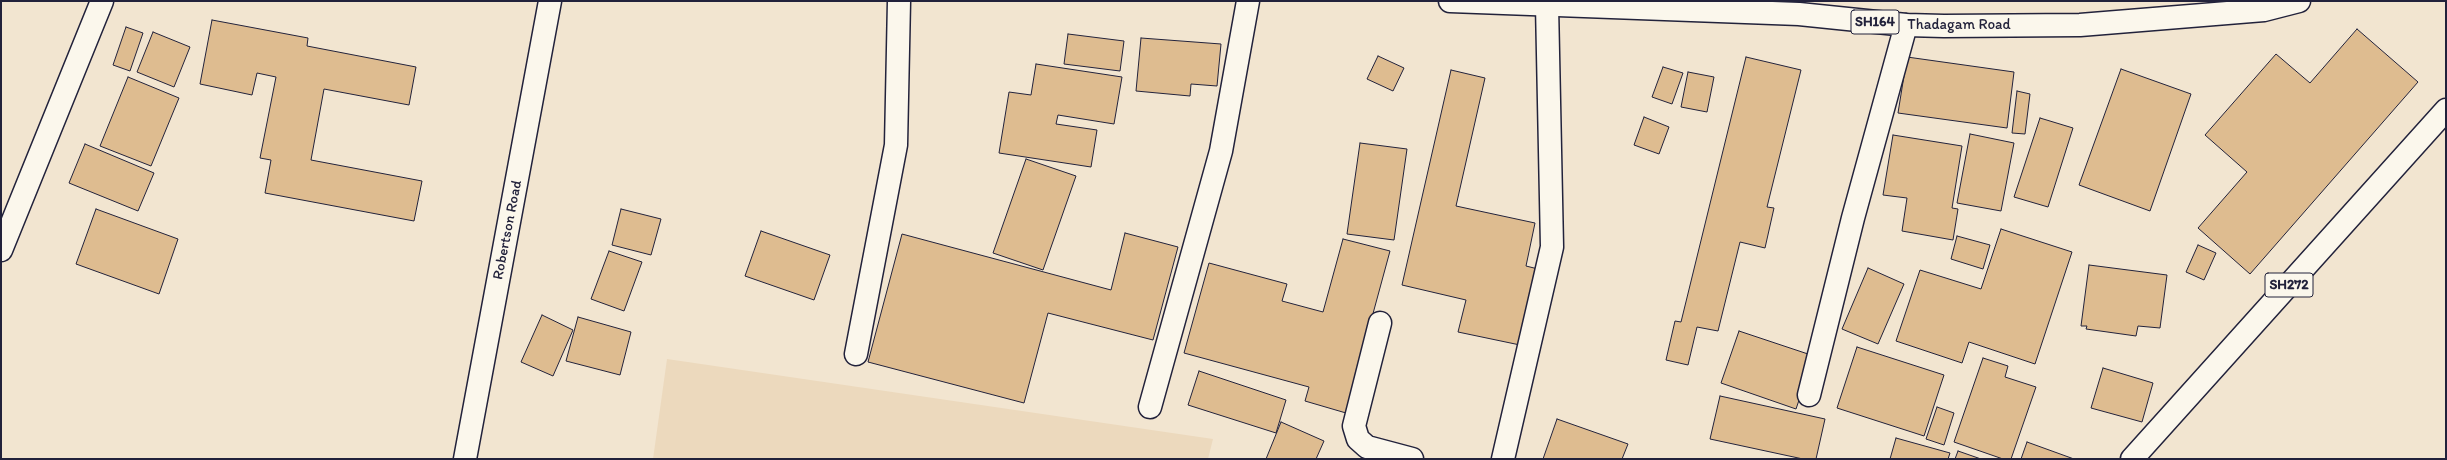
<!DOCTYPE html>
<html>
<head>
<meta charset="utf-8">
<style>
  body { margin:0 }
  #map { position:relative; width:2447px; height:460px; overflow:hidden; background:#f2e5d0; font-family:Itim,sans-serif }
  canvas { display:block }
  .frame { position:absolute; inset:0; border:2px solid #22223b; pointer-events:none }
</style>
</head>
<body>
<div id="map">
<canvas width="2447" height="460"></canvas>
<div class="frame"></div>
</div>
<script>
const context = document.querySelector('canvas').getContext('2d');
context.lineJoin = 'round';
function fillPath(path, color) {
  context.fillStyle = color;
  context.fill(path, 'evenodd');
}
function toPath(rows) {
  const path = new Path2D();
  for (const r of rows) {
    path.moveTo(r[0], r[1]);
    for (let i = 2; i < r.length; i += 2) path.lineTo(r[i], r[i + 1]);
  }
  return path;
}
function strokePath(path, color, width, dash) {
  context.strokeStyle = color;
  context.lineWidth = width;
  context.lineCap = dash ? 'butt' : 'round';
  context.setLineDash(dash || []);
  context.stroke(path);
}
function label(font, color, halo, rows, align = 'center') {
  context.font = font + ' Itim,sans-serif';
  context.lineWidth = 4;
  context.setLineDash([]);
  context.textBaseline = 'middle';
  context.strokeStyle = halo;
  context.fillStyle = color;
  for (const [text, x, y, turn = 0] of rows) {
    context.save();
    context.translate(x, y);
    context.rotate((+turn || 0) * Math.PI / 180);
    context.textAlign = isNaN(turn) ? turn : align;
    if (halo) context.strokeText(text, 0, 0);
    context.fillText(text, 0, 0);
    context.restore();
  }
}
fillPath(toPath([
  [667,359,1213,439,1208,459,653,459]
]), '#ecd9bd');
const building = toPath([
  [212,20,308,38,307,46,416,67,409,105,324,89,311,160,422,181,414,221,265,193,271,160,260,158,276,77,257,73,252,95,200,84,212,20],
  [126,27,143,33,130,71,113,65,126,27],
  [2357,29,2418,82,2250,274,2198,228,2247,172,2205,135,2276,54,2310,83,2357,29],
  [153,32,190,47,174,87,137,72,153,32],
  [1068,34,1124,41,1120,71,1064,64,1068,34],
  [1141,38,1221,44,1217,86,1191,84,1190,96,1136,91,1141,38],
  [1378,56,1404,68,1393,91,1367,79,1378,56],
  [1746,57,1801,70,1767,207,1774,208,1765,248,1740,242,1718,331,1697,327,1688,365,1666,360,1675,321,1681,322,1746,57],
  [1907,57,2014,72,2007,128,1898,113,1907,57],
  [1036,64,1122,77,1114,124,1058,115,1056,124,1097,130,1091,167,999,153,1009,92,1031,95,1036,64],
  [1663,67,1683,73,1672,104,1652,97,1663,67],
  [2121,69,2191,94,2150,211,2079,185,2121,69],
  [1451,70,1485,78,1456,206,1535,223,1526,266,1538,269,1520,345,1458,332,1466,300,1402,285,1451,70],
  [1688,72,1714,77,1707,112,1681,107,1688,72],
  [128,77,179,98,151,166,100,146,128,77],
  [2017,91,2030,94,2025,134,2012,133,2017,91],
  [1644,117,1669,127,1659,154,1634,145,1644,117],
  [2040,118,2073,128,2048,207,2014,197,2040,118],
  [1970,134,2014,143,2001,211,1957,203,1970,134],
  [1893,135,1962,146,1952,208,1958,209,1953,240,1902,231,1907,198,1883,195,1893,135],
  [1360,143,1407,149,1394,240,1347,234,1360,143],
  [85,144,154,173,138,211,69,183,85,144],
  [1026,159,1076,176,1043,270,993,253,1026,159],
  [96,209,178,239,159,294,76,264,96,209],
  [621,209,661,219,651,255,612,245,621,209],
  [2001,229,2072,252,2035,364,1969,342,1962,363,1896,341,1920,270,1981,289,2001,229],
  [761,231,830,255,814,300,745,276,761,231],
  [1125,233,1178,247,1153,340,1048,313,1024,403,868,362,902,234,1111,290,1125,233],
  [1957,236,1990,245,1983,269,1951,259,1957,236],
  [1343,239,1390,251,1346,413,1305,401,1309,387,1184,353,1209,263,1287,284,1282,301,1323,312,1343,239],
  [2198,245,2216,253,2204,280,2186,272,2198,245],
  [609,251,642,262,624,311,591,299,609,251],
  [2089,265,2167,275,2160,328,2138,326,2136,336,2086,329,2087,326,2081,326,2089,265],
  [1868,268,1904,284,1878,344,1842,329,1868,268],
  [542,315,573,330,553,376,521,362,542,315],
  [578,317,631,332,620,375,566,361,578,317],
  [1739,331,1814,356,1796,409,1721,383,1739,331],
  [1857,347,1944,375,1924,436,1837,408,1857,347],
  [1983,358,2008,366,2005,377,2036,387,2011,459,2003,459,1954,442,1983,358],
  [2103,368,2153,383,2142,422,2091,408,2103,368],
  [1199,371,1286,400,1276,433,1188,405,1199,371],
  [1720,396,1825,419,1816,459,1803,459,1710,439,1720,396],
  [1937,407,1954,413,1944,445,1926,439,1937,407],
  [1557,419,1628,444,1622,459,1543,459,1557,419],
  [1281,422,1324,441,1316,459,1266,459,1281,422],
  [1896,438,1950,453,1948,459,1890,459,1896,438],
  [2027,442,2074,459,2021,459,2027,442],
  [1958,451,1981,459,1955,459,1958,451]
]);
fillPath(building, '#debc90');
strokePath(building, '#22223b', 1);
const minor = toPath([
  [1,250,102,1],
  [1380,323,1354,426,1358,439,1367,447,1412,459],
  [856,354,896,145,899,1],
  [1809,395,1853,218,1906,25],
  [1150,407,1221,151,1248,1],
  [465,459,550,1],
  [1503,459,1552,247,1547,5]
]);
const major = toPath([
  [1450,1,1799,14,1906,25,1944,26,2080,25,2264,10,2299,1],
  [2132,459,2446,110]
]);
strokePath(minor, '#22223b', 25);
strokePath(major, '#22223b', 25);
strokePath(minor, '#fbf7ec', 22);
strokePath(major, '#fbf7ec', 22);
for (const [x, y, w] of [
  [1875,22,48],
  [2289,285,48]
]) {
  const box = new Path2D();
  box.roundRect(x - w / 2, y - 12, w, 24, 3);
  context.fillStyle = '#fbf7ec';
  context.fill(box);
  strokePath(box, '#22223b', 1);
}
label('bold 14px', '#22223b', null, [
  ["SH164",1875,22],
  ["SH272",2289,285]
]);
label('15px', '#22223b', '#fbf7ec', [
  ["Thadagam Road",1959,25],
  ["Robertson Road",508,230,-79]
]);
</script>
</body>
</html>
